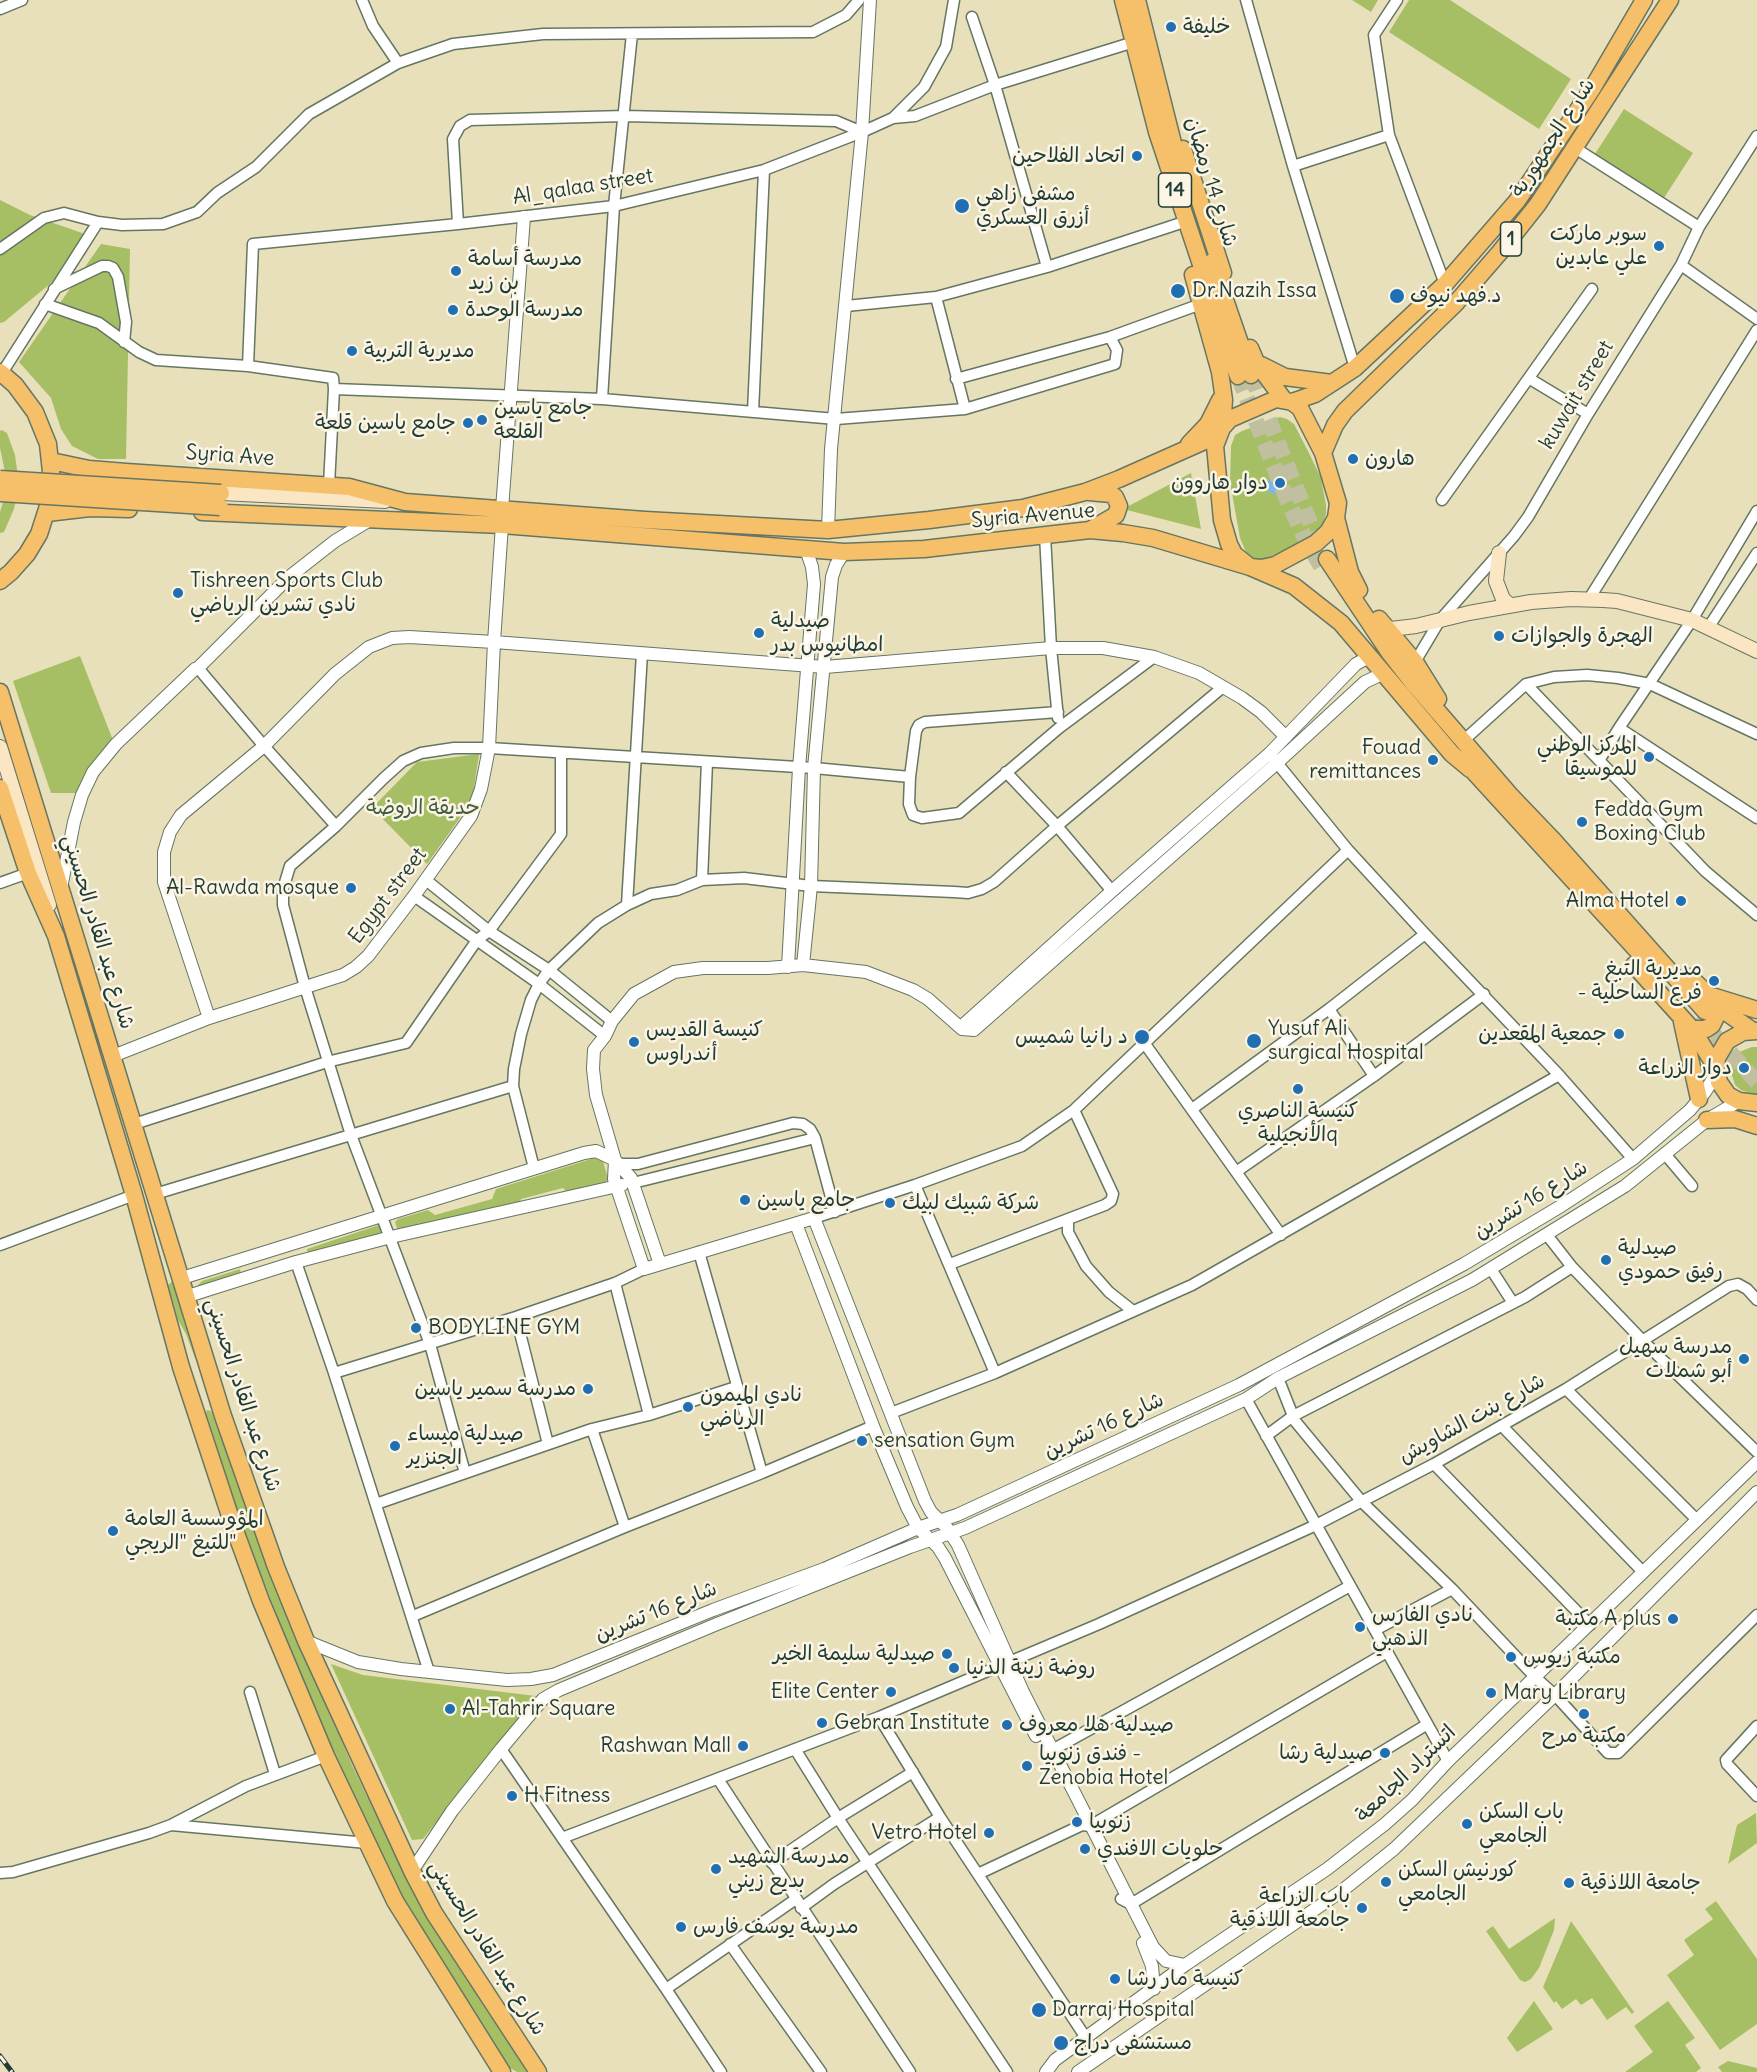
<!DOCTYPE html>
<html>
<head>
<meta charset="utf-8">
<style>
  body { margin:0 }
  canvas { display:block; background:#e8e0ba }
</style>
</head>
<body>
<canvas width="1757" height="2072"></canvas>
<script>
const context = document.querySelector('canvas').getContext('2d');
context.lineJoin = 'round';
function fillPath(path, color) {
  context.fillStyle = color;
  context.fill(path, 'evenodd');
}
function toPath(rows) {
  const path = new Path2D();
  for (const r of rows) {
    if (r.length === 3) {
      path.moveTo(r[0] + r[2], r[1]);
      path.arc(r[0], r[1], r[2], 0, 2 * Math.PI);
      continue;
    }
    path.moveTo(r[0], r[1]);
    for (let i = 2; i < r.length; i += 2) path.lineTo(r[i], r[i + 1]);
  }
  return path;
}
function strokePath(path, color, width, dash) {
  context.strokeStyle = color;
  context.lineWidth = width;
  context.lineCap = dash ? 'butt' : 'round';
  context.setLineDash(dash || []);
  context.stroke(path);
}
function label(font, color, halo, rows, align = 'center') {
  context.font = font + ' Delius,"Playpen Sans Arabic",sans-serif';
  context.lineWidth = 5;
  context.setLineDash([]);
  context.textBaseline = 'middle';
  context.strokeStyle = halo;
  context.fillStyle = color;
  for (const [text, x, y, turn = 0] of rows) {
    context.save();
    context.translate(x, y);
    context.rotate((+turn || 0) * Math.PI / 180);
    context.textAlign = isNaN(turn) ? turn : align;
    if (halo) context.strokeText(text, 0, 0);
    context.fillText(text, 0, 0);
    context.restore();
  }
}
fillPath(toPath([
  [1352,0,1378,0,1371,12],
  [1409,0,1450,0,1571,79,1539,129,1389,32],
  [1624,109,1693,153,1662,201,1593,157],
  [0,200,30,215,91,236,57,278,4,322,0,323],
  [101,244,130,249,126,459,98,459,72,446,61,429,51,398,19,362],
  [1280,417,1287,419,1294,424,1308,451,1321,478,1326,505,1326,514,1323,523,1312,536,1272,556,1258,560,1248,557,1240,538,1230,482,1231,446,1235,435,1242,431],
  [2,430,7,433,15,455,19,484,14,509,4,532,0,533,0,512,4,499,5,472,0,448,0,431],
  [1191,473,1201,529,1123,509],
  [80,656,116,748,76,793,51,793,13,681],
  [479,754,472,801,427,864,372,808,417,762],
  [1752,1047,1757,1047,1757,1094,1754,1095,1741,1090,1735,1085,1731,1072,1731,1065,1739,1052],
  [594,1158,603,1161,608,1179,603,1185,568,1193,563,1188,521,1199,518,1207,398,1231,395,1222,398,1219,428,1210,435,1215,492,1199,496,1189],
  [379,1225,385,1233,317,1250,315,1255,308,1257,307,1249],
  [240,1269,242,1277,199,1288,198,1285,202,1281],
  [176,1278,197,1358,195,1358,186,1334,178,1320,168,1285],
  [207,1410,211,1411,220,1434,227,1444,296,1632,352,1765,409,1884,449,1953,527,2072,517,2072,508,2067,401,1898,343,1773,298,1668,247,1540,206,1413],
  [331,1664,363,1675,536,1696,423,1839,412,1840],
  [1756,1813,1757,1843,1728,1864,1737,1825],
  [1716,1901,1757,1959,1757,2024,1720,2050,1667,1975,1694,1955,1684,1940,1713,1919,1705,1909],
  [1555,1918,1554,1930,1539,1968,1531,1979,1525,1982,1520,1980,1486,1931,1493,1926,1509,1949],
  [1571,1921,1634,2012,1632,2014,1626,2007,1607,2020,1592,1998,1581,2005,1576,1999,1562,2009,1556,2001,1554,2003,1543,1987],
  [1534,2001,1553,2029,1517,2052,1507,2038],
  [1668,2001,1695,2038,1685,2045,1701,2068,1696,2072,1625,2072,1653,2052,1634,2026],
  [1728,2061,1757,2068,1757,2072,1722,2072,1718,2067]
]), '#a7bf64');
fillPath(toPath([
  [1275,486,8]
]), '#7bb7ed');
strokePath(toPath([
  [1251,375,1317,540],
  [1238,376,1286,497,1307,543,1321,566],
  [1698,1017,1757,1082]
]), '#c0bf9f', 16, [16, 8]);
const minor = toPath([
  [362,0,373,26,398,63],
  [1246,0,1293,166,1355,368],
  [1397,0,1374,35,1389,135,1445,284],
  [0,9,22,0],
  [972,17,995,85,1047,267],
  [893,118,915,116,995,85,1134,42],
  [1575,148,1699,227],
  [1293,166,1389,135],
  [458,224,453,139,460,126,470,120,625,116,836,121,862,132],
  [0,249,44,218,64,213,98,222],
  [1681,265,1757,319],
  [54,289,102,266,108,266,113,268,118,277,126,322,124,342],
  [936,297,965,409],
  [45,304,99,323,139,352,156,360,248,366,333,378,334,389],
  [846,306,936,297,1047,267,1178,224],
  [248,366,253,244,458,224,614,206,764,170,862,132,893,118,924,87,946,47,954,0],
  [2,373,98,222,122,225,163,224,197,212,217,193,256,167,309,114,398,63,453,44,543,34,813,32,846,15,859,0],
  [956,379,1110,337,1201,304],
  [1530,379,1588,414],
  [602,399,614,206,632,34],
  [753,412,764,170],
  [329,485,334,389,602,399,836,419,965,409,1115,364,1117,350,1110,337],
  [1442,500,1592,289],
  [1045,535,1051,648,1058,718],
  [1589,599,1757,330],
  [1708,628,1757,553],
  [1415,662,1440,620,1514,536,1528,517,1588,414,1681,265,1699,227,1757,136],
  [198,668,264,746,336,826],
  [1526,684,1705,871,1757,915],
  [1058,712,925,722,919,725,916,731,910,777,909,804,913,815,922,818,959,813,1059,728,1154,657],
  [1619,728,1757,818],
  [1463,741,1526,684,1554,677,1587,675,1618,678,1650,684,1757,734],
  [1273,758,1348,850,1425,934,1559,1075,1633,1159],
  [1600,759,1619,728,1692,620,1757,511],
  [1006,772,1057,826,1112,891],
  [426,880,489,931,549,970,612,1021],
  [702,880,707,762],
  [0,883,28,873],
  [414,896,539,984,605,1036],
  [627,905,642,653],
  [1329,1009,1374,1076],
  [1145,1044,1281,1235],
  [1192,1109,1329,1009,1425,934],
  [134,1124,327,1062,406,1043,477,940,489,931,561,834,561,753],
  [1665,1154,1692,1186],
  [620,1164,638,1164,793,1123,803,1124,810,1129,815,1138,835,1212],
  [534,1168,513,1086,514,1069,521,1034,531,1000,539,984,549,970,598,923,627,905,651,894,677,890,702,880,744,878,811,886,954,892,968,893,982,889,994,882,1057,826,1223,687],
  [1236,1172,1374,1076,1484,994],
  [633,1183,815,1138],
  [915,1185,995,1373],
  [155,1194,513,1086],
  [814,1218,915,1185,1022,1146,1074,1110,1348,850],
  [1068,1219,1068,1232,1086,1266,1109,1292,1133,1311],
  [1547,1235,1572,1267,1643,1341,1757,1452],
  [0,1245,134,1195],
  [699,1252,762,1473],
  [296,1262,334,1373,429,1672],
  [950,1264,1105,1205,1111,1201,1113,1194,1074,1110],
  [1491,1269,1513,1303],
  [615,1283,649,1415],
  [516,1317,548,1444],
  [334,1373,516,1317,615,1283,644,1269],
  [1278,1378,1295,1421,1362,1502,1452,1589,1536,1678,1555,1695,1608,1753,1618,1753,1757,1615],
  [1566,1389,1697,1520],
  [1246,1399,1448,1761],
  [891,1413,995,1373,1192,1285,1559,1075],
  [1502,1426,1643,1572],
  [592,1429,625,1527],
  [1266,1436,1293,1416,1525,1297,1572,1267],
  [1434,1464,1590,1625],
  [465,1473,430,1344,351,1135,305,987,283,905,283,889,290,866,336,826,384,778,403,761,421,753,454,748,489,748,814,768,910,777],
  [376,1504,592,1429,649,1415,736,1387],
  [413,1616,625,1527,762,1473,873,1426],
  [1375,1630,1452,1589],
  [250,1692,275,1774],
  [879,1717,940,1817,1086,2038],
  [1757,1726,1726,1760,1727,1764,1757,1796],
  [501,1749,666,1989,721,2072],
  [795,1749,838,1818,1007,2072],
  [1045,1754,1350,1586],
  [718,1779,910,2072],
  [171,1825,367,1843],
  [562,1838,879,1717,1099,1624,1316,1525,1434,1464,1566,1389,1729,1286,1738,1284,1747,1289,1757,1300],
  [772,1863,838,1818,913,1772],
  [0,1873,13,1872,149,1833,171,1825,246,1786,326,1756],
  [978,1874,1082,1825,1090,1826,1387,1652],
  [1121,1899,1131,1904,1426,1725],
  [801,1908,834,1884,940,1817],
  [730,1944,821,2072],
  [666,1989,796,1899]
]);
const tertiary = toPath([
  [502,509,524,217],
  [828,530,831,449,862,132,870,0],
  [61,888,74,822,82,795,93,772,116,744,195,669,198,668,289,577,335,541,368,521],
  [803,965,811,886,814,768,832,577,836,565,844,552],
  [788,967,799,768,814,584,812,567,806,549],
  [209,1018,164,882,164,852,170,832,181,815,264,746,335,674,369,647,392,638,409,637,494,642,825,667,1051,648,1103,648,1154,657,1199,673,1242,698,1261,712,1286,737],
  [961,1027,1112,891,1270,753,1356,664,1369,657],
  [113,1056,209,1018,343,975,356,967,368,956,414,896,471,816,481,789,489,748,494,642,502,525],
  [796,1224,873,1426,907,1507,918,1528,938,1547,945,1558,1036,1736],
  [182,1278,584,1153,596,1151,615,1160,631,1178,660,1264],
  [188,1296,296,1262,391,1237,622,1185],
  [306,1641,358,1662,401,1669,507,1680,531,1679,553,1675,713,1610,824,1569,918,1528,957,1515,1239,1385,1464,1264,1561,1206,1633,1159,1690,1110,1705,1092,1716,1074],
  [412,1871,452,1811,501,1749,543,1699,559,1690,717,1624,910,1547,965,1528,1246,1399,1278,1378,1472,1280,1625,1186,1707,1120,1739,1101],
  [1285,1898,1297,1921],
  [1143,1943,1152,1966,1154,1989],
  [1185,1965,1166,1961,1153,1947,1023,1692,958,1545,947,1528,931,1512,925,1501,814,1218,644,1269,614,1179,615,1160,596,1095,593,1069,594,1050,605,1036,612,1021,634,994,674,972,703,968,768,968,803,965,866,972,913,990,928,999,962,1029,974,1030,1277,763,1365,682,1382,674],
  [1046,2072,1055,2060,1185,1965,1327,1869,1385,1824,1412,1800,1448,1761,1757,1462],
  [1078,2072,1343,1890,1394,1849,1555,1695,1757,1492]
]);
const secondary = toPath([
  [221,493,385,501],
  [1499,553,1496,581,1503,599,1510,605],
  [1385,626,1391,629,1416,626,1469,613,1531,602,1571,599,1603,600,1617,601,1692,620,1757,651],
  [0,747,49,905]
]);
const primary = toPath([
  [1123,0,1157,132,1238,376],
  [1137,0,1179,167],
  [1183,149,1223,273],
  [1212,262,1251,375],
  [1193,275,1220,372,1224,400,1222,428],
  [1250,348,1256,362,1284,400],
  [1261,365,1285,377,1332,383],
  [0,372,15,385,35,412,48,444,51,472],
  [1276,399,1292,402,1300,408,1323,453,1338,503,1336,518,1328,532,1316,543,1275,565,1262,568,1250,567,1234,554,1229,544,1222,520,1215,446,1222,428,1230,419,1276,399],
  [1292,402,1315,394,1355,368,1445,284,1517,201,1592,89,1644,0],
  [1189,444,1208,424,1220,400],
  [1323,453,1335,425,1345,411,1455,304,1500,252,1538,204,1670,0],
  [51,461,89,469,126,472,349,487,405,502,645,520,828,530,929,520,1023,508,1085,492,1119,479,1218,435],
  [1089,492,1111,494,1115,497,1119,506,1116,515,1090,530],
  [202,512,502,525,844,552,924,549,1090,530,1123,533,1153,538,1250,567,1294,586,1341,623,1452,754,1470,769],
  [47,513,90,508,129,509],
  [1336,518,1350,572,1359,590],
  [1327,559,1389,652,1414,684,1510,795,1554,841,1705,1011],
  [0,581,11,572,27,554,39,534,49,503],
  [1379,619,1415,662,1438,699],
  [0,692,223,1416,276,1567,306,1641,412,1871,434,1913,538,2072],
  [1465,762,1656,971],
  [0,788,28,873,56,936,134,1195,181,1367,233,1525,261,1601,326,1756,395,1901,502,2072],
  [1634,965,1692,1029,1716,1067],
  [1690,977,1727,1013,1753,1031],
  [1712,996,1757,1010],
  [1682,1022,1699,1099],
  [1692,1029,1706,1029,1712,1025,1718,1013,1719,1006],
  [1757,1031,1743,1032,1727,1041,1717,1058,1716,1067,1719,1082,1728,1095,1739,1101,1757,1103],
  [1707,1120,1735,1119,1757,1126]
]);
strokePath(minor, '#657663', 13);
strokePath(tertiary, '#657663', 14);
strokePath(secondary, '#657663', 16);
strokePath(primary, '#657663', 19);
strokePath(minor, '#fff', 10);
strokePath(tertiary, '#fff', 12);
strokePath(secondary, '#fbe6c4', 14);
strokePath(primary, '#f6c06b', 16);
const rail = toPath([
  [0,2056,12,2072]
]);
strokePath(rail, '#1f3d34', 5);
strokePath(rail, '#fcf5e5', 3, [9]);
const primaryBridge = toPath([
  [0,479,221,493],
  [0,493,220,507]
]);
strokePath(primaryBridge, '#657663', 19, []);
strokePath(primaryBridge, '#f6c06b', 16);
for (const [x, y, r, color] of [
  [1171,27,6,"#1f6fb2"],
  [1137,156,6,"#1f6fb2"],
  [962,206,8,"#1f6fb2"],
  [1659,246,6,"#1f6fb2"],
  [456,271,6,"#1f6fb2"],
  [1178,291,8,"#1f6fb2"],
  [1397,296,8,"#1f6fb2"],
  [453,310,6,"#1f6fb2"],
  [352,351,6,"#1f6fb2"],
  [482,420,6,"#1f6fb2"],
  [468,423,6,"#1f6fb2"],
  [1353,459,6,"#1f6fb2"],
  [1280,483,6,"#1f6fb2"],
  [178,593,6,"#1f6fb2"],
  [759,633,6,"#1f6fb2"],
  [1499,636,6,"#1f6fb2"],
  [1649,757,6,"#1f6fb2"],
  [1433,760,6,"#1f6fb2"],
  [1582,822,6,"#1f6fb2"],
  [351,888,6,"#1f6fb2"],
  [1681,901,6,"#1f6fb2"],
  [1714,981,6,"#1f6fb2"],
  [1619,1034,6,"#1f6fb2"],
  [1142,1037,8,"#1f6fb2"],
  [1254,1041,8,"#1f6fb2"],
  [634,1042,6,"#1f6fb2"],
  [1744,1068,6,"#1f6fb2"],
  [1298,1089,6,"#1f6fb2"],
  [745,1200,6,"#1f6fb2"],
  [890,1203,6,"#1f6fb2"],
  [1606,1260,6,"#1f6fb2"],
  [416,1328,6,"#1f6fb2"],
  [1744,1359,6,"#1f6fb2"],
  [588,1389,6,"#1f6fb2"],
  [688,1407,6,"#1f6fb2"],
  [862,1441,6,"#1f6fb2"],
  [395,1446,6,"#1f6fb2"],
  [113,1531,6,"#1f6fb2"],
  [1673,1619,6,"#1f6fb2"],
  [1360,1627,6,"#1f6fb2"],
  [947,1654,6,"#1f6fb2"],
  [1511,1657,6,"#1f6fb2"],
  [954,1668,6,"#1f6fb2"],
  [891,1692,6,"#1f6fb2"],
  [1491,1693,6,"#1f6fb2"],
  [450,1709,6,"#1f6fb2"],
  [1584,1714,6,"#1f6fb2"],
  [822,1723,6,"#1f6fb2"],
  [1007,1725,6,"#1f6fb2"],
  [743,1746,6,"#1f6fb2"],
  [1385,1753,6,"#1f6fb2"],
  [1027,1766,6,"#1f6fb2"],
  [512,1796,6,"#1f6fb2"],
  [1077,1822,6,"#1f6fb2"],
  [1467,1824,6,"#1f6fb2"],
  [989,1833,6,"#1f6fb2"],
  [1085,1849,6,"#1f6fb2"],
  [716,1869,6,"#1f6fb2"],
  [1386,1882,6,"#1f6fb2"],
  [1569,1883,6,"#1f6fb2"],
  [1362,1908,6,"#1f6fb2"],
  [681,1927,6,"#1f6fb2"],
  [1115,1979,6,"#1f6fb2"],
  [1039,2010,8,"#1f6fb2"],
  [1061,2043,8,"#1f6fb2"]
]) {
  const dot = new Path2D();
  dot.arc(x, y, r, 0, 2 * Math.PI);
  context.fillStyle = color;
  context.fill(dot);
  strokePath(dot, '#fcf5e5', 2);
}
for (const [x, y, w] of [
  [1175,190,33],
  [1511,239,21]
]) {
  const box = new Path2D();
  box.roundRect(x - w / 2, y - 17, w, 34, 4.5);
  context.fillStyle = '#fcf5e5';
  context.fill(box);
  strokePath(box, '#1f3d34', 1.5);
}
label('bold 20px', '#1f3d34', null, [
  ["14",1175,190],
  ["1",1511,239]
]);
label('21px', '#1f3d34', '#fcf5e5', [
  ["خليفة",1183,27],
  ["اتحاد الفلاحين",1125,156,"right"],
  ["مشفى زاهي",976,194],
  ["أزرق العسكري",976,218],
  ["سوبر ماركت",1647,234,"right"],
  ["علي عابدين",1647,258,"right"],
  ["مدرسة أسامة",468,259],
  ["بن زيد",468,283],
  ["Dr.Nazih Issa",1192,291],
  ["د.فهد نيوف",1410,296],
  ["مدرسة الوحدة",465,310],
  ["مديرية التربية",364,351],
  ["جامع ياسين",494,408],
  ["القلعة",494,432],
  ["جامع ياسين قلعة",456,423,"right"],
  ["هارون",1365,459],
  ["دوار هاروون",1268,483,"right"],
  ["Tishreen Sports Club",190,581],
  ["نادي تشرين الرياضي",190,605],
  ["صيدلية",771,621],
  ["امطانيوس بدر",771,645],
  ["الهجرة والجوازات",1511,636],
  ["المركز الوطني",1637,745,"right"],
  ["للموسيقا",1637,769,"right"],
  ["Fouad",1421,748,"right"],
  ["remittances",1421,772,"right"],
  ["Fedda Gym",1594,810],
  ["Boxing Club",1594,834],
  ["Al-Rawda mosque",339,888,"right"],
  ["Alma Hotel",1669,901,"right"],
  ["مديرية التبغ",1702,969,"right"],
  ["- فرع الساحلية",1702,993,"right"],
  ["Yusuf Ali",1268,1029],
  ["surgical Hospital",1268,1053],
  ["كنيسة القديس",646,1030],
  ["أندراوس",646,1054],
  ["جمعية المقعدين",1607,1034,"right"],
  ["د رانيا شميس",1128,1037,"right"],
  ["دوار الزراعة",1732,1068,"right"],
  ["كنيسة الناصري",1298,1111,"center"],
  ["الأنجيليةq",1298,1135,"center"],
  ["جامع ياسين",757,1200],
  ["شركة شبيك لبيك",902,1203],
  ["صيدلية",1618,1248],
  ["رفيق حمودي",1618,1272],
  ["BODYLINE GYM",428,1328],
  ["مدرسة سهيل",1732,1347,"right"],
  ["أبو شملات",1732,1371,"right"],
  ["مدرسة سمير ياسين",576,1389,"right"],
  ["نادي الميمون",700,1395],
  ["الرياضي",700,1419],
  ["صيدلية ميساء",407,1434],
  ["الجنزير",407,1458],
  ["sensation Gym",874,1441],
  ["المؤوسسة العامة",125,1519],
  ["للتيغ \"الريجي\"",125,1543],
  ["نادي الفارس",1372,1615],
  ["الذهبي",1372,1639],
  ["مكتبة A plus",1661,1619,"right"],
  ["صيدلية سليمة الخير",935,1654,"right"],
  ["مكتبة زيوس",1523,1657],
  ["روضة زينة الدنيا",966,1668],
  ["Elite Center",879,1692,"right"],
  ["Mary Library",1503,1693],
  ["Al-Tahrir Square",462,1709],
  ["Gebran Institute",834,1723],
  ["صيدلية هلا معروف",1019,1725],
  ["مكتبة مرح",1584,1736,"center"],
  ["Rashwan Mall",731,1746,"right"],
  ["صيدلية رشا",1373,1753,"right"],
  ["فندق زنوبيا -",1039,1754],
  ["Zenobia Hotel",1039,1778],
  ["H Fitness",524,1796],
  ["باب السكن",1479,1812],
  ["الجامعي",1479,1836],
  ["زنوبيا",1089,1822],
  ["Vetro Hotel",977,1833,"right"],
  ["حلويات الافندي",1097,1849],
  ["مدرسة الشهيد",728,1857],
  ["بديع زيني",728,1881],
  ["كورنيش السكن",1398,1870],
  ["الجامعي",1398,1894],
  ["جامعة اللاذقية",1581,1883],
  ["باب الزراعة",1350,1896,"right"],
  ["جامعة اللاذقية",1350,1920,"right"],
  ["مدرسة يوسف فارس",693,1927],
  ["كنيسة مار رشا",1127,1979],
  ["Darraj Hospital",1052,2010],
  ["مستشفى دراج",1074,2043]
], 'left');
label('21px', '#1f3d34', '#fcf5e5', [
  ["شارع الجمهورية",1553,138,-57],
  ["شارع 14 رمضان",1211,182,73],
  ["Al_qalaa street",583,187,-9],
  ["kuwait street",1577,395,-59],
  ["Syria Ave",230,456,4],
  ["Syria Avenue",1033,516,-5],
  ["Egypt street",388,896,-53],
  ["شارع عبد القادر الحسيني",98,932,73],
  ["شارع 16 تشرين",1531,1200,-32],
  ["شارع عبد القادر الحسيني",243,1395,72],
  ["شارع بنت الشاويش",1472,1419,-29],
  ["شارع 16 تشرين",1104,1426,-25],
  ["شارع 16 تشرين",656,1612,-22],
  ["اتستراد الجامعة",1406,1774,-44],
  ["شارع عبد القادر الحسيني",487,1948,58]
]);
label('21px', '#415e40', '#fcf5e5', [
  ["حديقة الروضة",423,808]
]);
</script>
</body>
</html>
